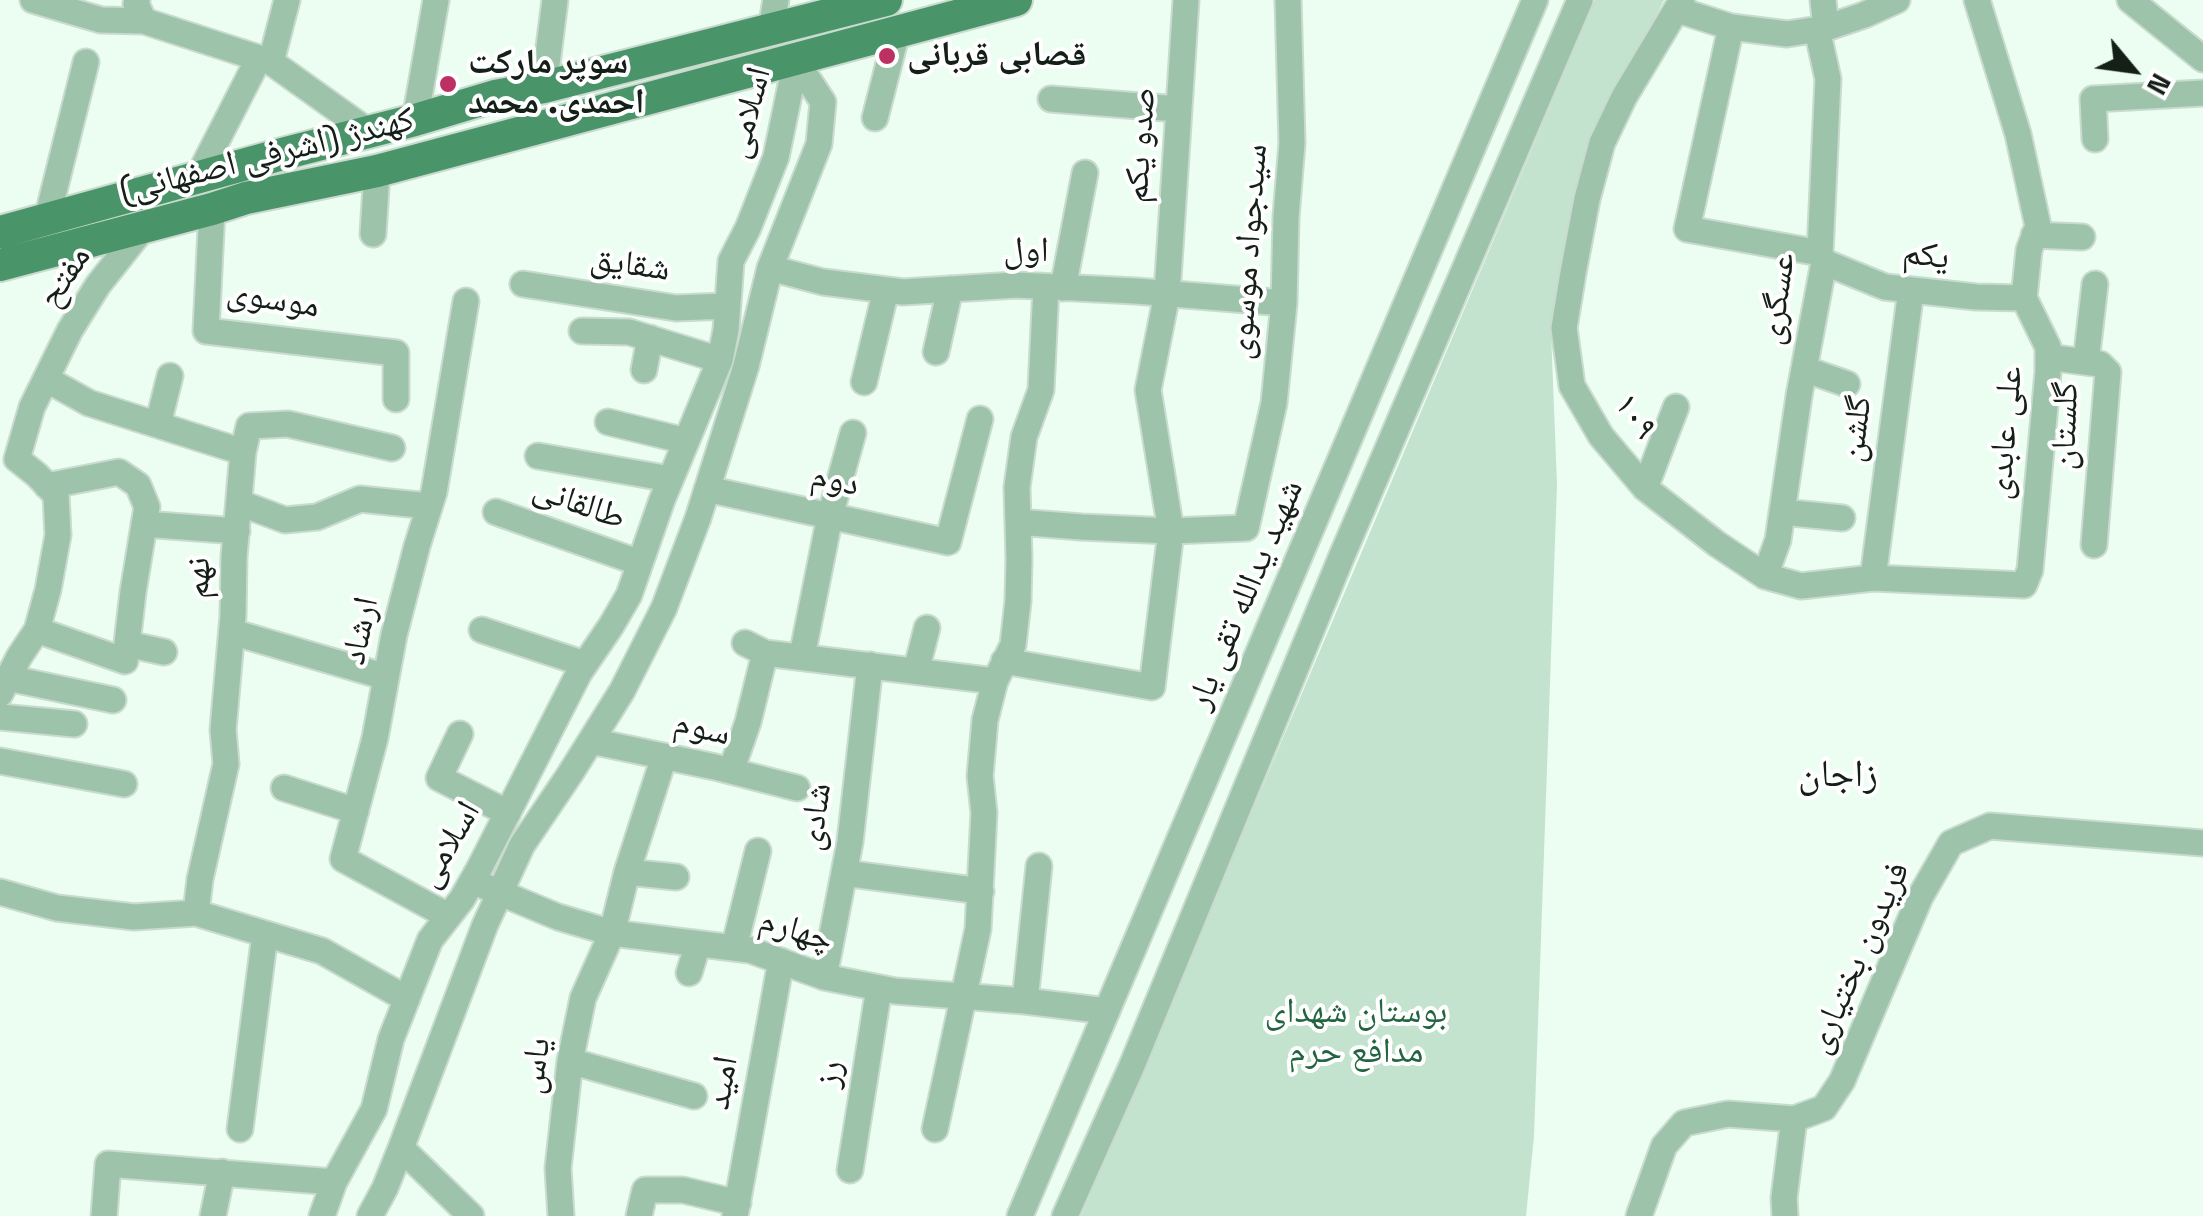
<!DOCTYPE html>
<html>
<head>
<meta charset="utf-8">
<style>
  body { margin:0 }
  #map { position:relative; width:2203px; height:1216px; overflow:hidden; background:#ebfef1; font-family:"Space Grotesk",sans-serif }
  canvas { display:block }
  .north { position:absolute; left:2083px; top:20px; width:100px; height:100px; -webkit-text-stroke:8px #fff; paint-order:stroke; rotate:119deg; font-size:28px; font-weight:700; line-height:40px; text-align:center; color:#141f18 }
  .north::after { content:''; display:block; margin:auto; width:35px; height:45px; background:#141f18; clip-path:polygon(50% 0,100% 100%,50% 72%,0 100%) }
</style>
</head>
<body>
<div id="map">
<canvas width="2203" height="1216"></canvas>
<div class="north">N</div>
</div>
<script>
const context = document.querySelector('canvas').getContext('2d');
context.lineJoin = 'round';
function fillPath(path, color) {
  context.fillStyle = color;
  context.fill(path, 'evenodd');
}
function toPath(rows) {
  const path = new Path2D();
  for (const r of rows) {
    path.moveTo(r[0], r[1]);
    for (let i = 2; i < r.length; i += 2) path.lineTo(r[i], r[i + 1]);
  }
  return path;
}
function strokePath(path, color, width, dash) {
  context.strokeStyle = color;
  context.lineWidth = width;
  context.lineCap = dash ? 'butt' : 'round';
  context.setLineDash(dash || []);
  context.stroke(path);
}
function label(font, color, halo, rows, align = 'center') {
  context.font = font + ' "Space Grotesk","Noto Naskh Arabic",sans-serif';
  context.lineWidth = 8;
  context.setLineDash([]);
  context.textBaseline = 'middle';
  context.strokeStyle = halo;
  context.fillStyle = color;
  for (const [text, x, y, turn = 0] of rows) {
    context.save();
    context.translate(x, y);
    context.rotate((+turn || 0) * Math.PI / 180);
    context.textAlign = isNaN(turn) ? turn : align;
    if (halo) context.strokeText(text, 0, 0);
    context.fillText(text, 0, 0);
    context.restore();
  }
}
fillPath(toPath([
  [1595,0,1664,0,1593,138,1551,331,1557,485,1534,1136,1526,1216,1081,1216]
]), '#c4e3ce');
const minor = toPath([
  [33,0,101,20,144,21],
  [137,0,136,4,144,21,271,62,369,132],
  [1682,0,1624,97,1602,143,1587,199,1573,273,1564,328,1572,386,1601,436,1645,488,1717,544,1765,576,1801,586,1873,578,2024,585,2030,570,2048,372,2048,347,2024,298,2029,250,2038,226,2018,134,1977,0],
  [1823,0,1826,28],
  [2130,0,2203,59],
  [1678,10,1731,27,1787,34,1826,28,1864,15,1897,0],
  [1731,27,1687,229,1820,253],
  [771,29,776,0],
  [271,62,287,0],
  [544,87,555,0],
  [1051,99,1178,109],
  [875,118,897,32],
  [415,120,436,0],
  [2095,139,2093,99,2203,93],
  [198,177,259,58],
  [212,209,206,331,396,353,396,399],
  [47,219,86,62],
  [373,234,377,171],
  [2034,235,2082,237],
  [1824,262,1885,287,1976,297,2024,298],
  [770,268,823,282,903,292,1016,285,1136,291,1284,303],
  [523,284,676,308,727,306],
  [1063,288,1085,173],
  [582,331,629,332,720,360],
  [936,352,950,289],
  [2048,357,2100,364,2108,372,2094,545],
  [2086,362,2095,284],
  [1804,369,1847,384],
  [644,370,650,338],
  [46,379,89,403,243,452,234,557,233,616,223,730,226,764,200,879,196,913],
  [864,382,886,290],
  [608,422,686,441],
  [158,424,170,376],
  [243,452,249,426,288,424,392,448],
  [538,456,670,479],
  [1645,488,1676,407],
  [707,489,948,542,980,419],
  [240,503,285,520,317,517,360,499,429,506],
  [496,512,640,563],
  [1782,512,1842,518],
  [1018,522,1081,527,1171,531,1246,528,1274,403,1284,303,1286,217,1292,143,1288,0],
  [144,524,237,531],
  [1765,576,1778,540,1799,396,1824,262,1820,253,1828,79,1817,29],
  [1873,578,1911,290],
  [37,630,125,661,133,592,147,507,138,485,119,472,47,486],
  [482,630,585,664],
  [232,632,386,677],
  [745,643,765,653,995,681],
  [127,644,164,652],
  [802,656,830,516,853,433],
  [1004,661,1152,687,1171,531,1148,390,1167,294,1186,0],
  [916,671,927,628],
  [8,678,113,700],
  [0,694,19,657,37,630,48,590,58,535,56,495,37,475,17,459,32,407,70,330,98,285,144,227],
  [0,717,74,724],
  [460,734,439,778,508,813],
  [591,741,715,767,797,788],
  [0,761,124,784],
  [731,771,748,722,765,653],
  [284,788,356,811],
  [627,872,676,877],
  [844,873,981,891],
  [484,886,558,917,612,933,750,950,824,977,895,991,1025,1001,1107,1011],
  [0,892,57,908,134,917,196,913,322,951,407,999],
  [448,916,343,859,375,738,394,635,417,546,434,492,466,301],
  [734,948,758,851],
  [689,973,698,944],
  [824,977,850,842,870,665],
  [1025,1001,1039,866],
  [570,1061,694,1096],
  [240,1129,265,934],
  [935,1129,978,929,984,813,980,776,985,720,995,681,1013,645,1018,601,1019,559,1017,487,1024,437,1041,390,1046,287],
  [401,1148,471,1216],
  [850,1170,879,988],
  [104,1216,108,1164,334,1182],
  [213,1216,222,1172],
  [322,1216,334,1182,374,1109,391,1039,430,940,462,899,479,869,579,673,611,626,629,595,662,500,720,360,726,330,731,261,748,228,776,157,796,61],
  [370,1216,385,1188,401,1148,485,925,522,845,570,774,622,691,664,608,698,518,746,366,770,268,819,144,823,102,796,61],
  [561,1216,558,1168,570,1061,583,998,612,933,627,872,664,757],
  [639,1216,645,1190,683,1190,738,1203],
  [735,1216,781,961],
  [1020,1216,1535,0],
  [1065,1216,1131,1068,1341,558,1580,0],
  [1639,1216,1664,1146,1684,1123,1728,1114,1794,1119,1824,1108,1842,1081,1920,897,1951,843,1990,826,2203,843],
  [1785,1216,1784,1198,1794,1119]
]);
const major = toPath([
  [0,232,286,153,415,120,495,96,544,87,886,0],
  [0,265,212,209,246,198,377,171,1016,0]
]);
strokePath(minor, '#c9dace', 29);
strokePath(major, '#c9dace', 36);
strokePath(minor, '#9dc3aa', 25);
strokePath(major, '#499569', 32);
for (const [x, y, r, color] of [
  [887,56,10,"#bd3062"],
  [448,84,10,"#bd3062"]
]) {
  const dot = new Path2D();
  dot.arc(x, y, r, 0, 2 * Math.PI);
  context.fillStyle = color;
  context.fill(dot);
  strokePath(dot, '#fff', 4);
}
label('bold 35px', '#141f18', '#fff', [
  ["قصابی قربانی",907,56],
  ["سوپر مارکت",468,64],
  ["احمدی. محمد",468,104]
], 'left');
label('35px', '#141f18', '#fff', [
  ["اسلامی",749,113,-75],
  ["صدو یکم",1141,145,-86],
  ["کهندژ (اشرفی اصفهانی)",267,156,-14],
  ["اول",1026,252],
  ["سیدجواد موسوی",1249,252,-86],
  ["یکم",1926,256,7],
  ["شقایق",630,265,8],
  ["مفتح",65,277,-56],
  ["عسگری",1778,299,-82],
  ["موسوی",273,300,9],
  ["۱۰۹",1635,417,54],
  ["گلستان",2066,426,-88],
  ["گلشن",1857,429,-83],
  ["علی عابدی",2006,433,-85],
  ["دوم",835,481,12],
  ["طالقانی",579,504,20],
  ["نهم",199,578,-88],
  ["شهید یدالله تقی یار",1246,595,-67],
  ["ارشاد",361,631,-78],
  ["سوم",702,729,13],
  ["شادی",816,817,-82],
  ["اسلامی",449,845,-60],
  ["چهارم",796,931,17],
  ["فریدون بختیاری",1859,958,-66],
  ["یاس",536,1066,-82],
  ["رز",830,1074,-81],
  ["امید",723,1083,-80]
]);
label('35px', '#236541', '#fff', [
  ["بوستان شهدای",1356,1013],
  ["مدافع حرم",1356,1053]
]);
label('38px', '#141f18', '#fff', [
  ["زاجان",1838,776]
]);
</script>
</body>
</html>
